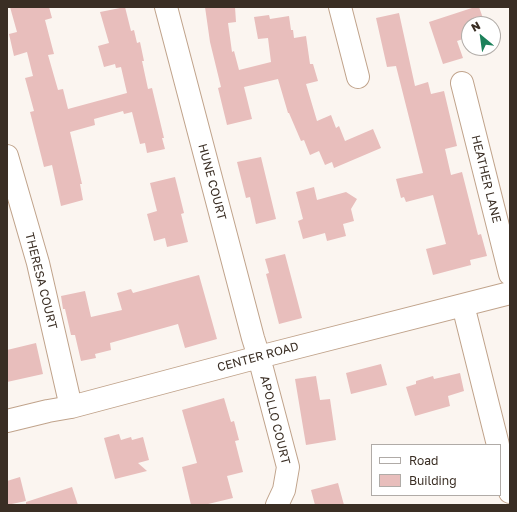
<!DOCTYPE html>
<html>
<head>
<meta charset="utf-8">
<style>
  body { margin:0 }
  #map { position:relative; width:517px; height:512px; overflow:hidden; background:#fbf5f0; font-family:"Golos Text",sans-serif }
  canvas { display:block }
  .frame { position:absolute; inset:0; border:8px solid #3a2e24; pointer-events:none }
  .legend { position:absolute; left:371px; top:444px; width:130px; height:52px; box-sizing:border-box; background:#fff; border:1px solid #b0aba7; margin:0; padding:5px 7px; list-style:none; font-size:12px; color:#3a2e24 }
  .legend li { display:flex; align-items:center; gap:8px; height:20px }
  .legend b { width:20px; border:1px solid #b0aba7 }
  .north { position:absolute; left:461px; top:16px; width:40px; height:40px; box-sizing:border-box; background:#fff; border:1px solid #b0aba7; border-radius:50%; rotate:331deg; font-size:11px; font-weight:700; line-height:16px; text-align:center; color:#3a2e24 }
  .north::after { content:''; display:block; margin:auto; width:14px; height:18px; background:#1c815a; clip-path:polygon(50% 0,100% 100%,50% 72%,0 100%) }
</style>
</head>
<body>
<div id="map">
<canvas width="517" height="512"></canvas>
<div class="frame"></div>
<ul class="legend">
<li><b style="height:5px;background:#fff"></b>Road</li>
<li><b style="height:11px;background:#e8bebc"></b>Building</li>
</ul>
<div class="north">N</div>
</div>
<script>
const context = document.querySelector('canvas').getContext('2d');
context.lineJoin = 'round';
function fillPath(path, color) {
  context.fillStyle = color;
  context.fill(path, 'evenodd');
}
function toPath(rows) {
  const path = new Path2D();
  for (const r of rows) {
    path.moveTo(r[0], r[1]);
    for (let i = 2; i < r.length; i += 2) path.lineTo(r[i], r[i + 1]);
  }
  return path;
}
function strokePath(path, color, width, dash) {
  context.strokeStyle = color;
  context.lineWidth = width;
  context.lineCap = dash ? 'butt' : 'round';
  context.setLineDash(dash || []);
  context.stroke(path);
}
function label(font, color, halo, rows, align = 'center') {
  context.font = font + ' "Golos Text",sans-serif';
  context.lineWidth = 3;
  context.setLineDash([]);
  context.textBaseline = 'middle';
  context.strokeStyle = halo;
  context.fillStyle = color;
  for (const [text, x, y, turn = 0] of rows) {
    context.save();
    context.translate(x, y);
    context.rotate((+turn || 0) * Math.PI / 180);
    context.textAlign = isNaN(turn) ? turn : align;
    if (halo) context.strokeText(text, 0, 0);
    context.fillText(text, 0, 0);
    context.restore();
  }
}
fillPath(toPath([
  [10,7,49,7,52,18,45,20,54,54,48,55,58,90,63,89,68,109,127,93,121,67,116,68,115,64,104,67,98,46,109,43,100,12,125,7,131,31,134,30,137,43,140,42,144,61,142,61,148,89,152,88,164,138,162,138,165,149,147,153,145,143,140,144,132,112,124,114,123,111,94,119,95,125,70,132,82,184,80,184,83,200,61,206,52,165,44,167,30,112,34,111,25,78,33,76,27,52,14,56,9,34,17,32],
  [205,7,235,7,236,22,228,23,232,52,234,51,239,70,271,62,268,38,258,39,254,17,269,15,270,19,289,16,291,30,293,30,294,38,306,36,310,64,313,64,318,81,306,84,317,121,331,115,336,128,339,126,345,141,373,129,381,148,334,168,332,162,325,165,319,151,310,155,304,140,301,141,289,113,288,113,278,79,244,87,252,119,227,125,218,88,221,87,210,42],
  [475,7,479,7,485,24,469,24,469,37,457,41,463,58,443,64,429,22],
  [399,13,415,86,428,82,431,94,444,91,457,146,445,149,451,175,462,172,478,235,481,234,487,256,470,260,471,265,433,275,426,249,446,244,433,195,406,202,404,197,401,198,396,179,423,173,396,66,387,67,376,18],
  [261,157,276,219,256,224,250,197,246,198,237,162],
  [175,177,184,213,181,214,188,242,167,247,165,238,154,241,147,214,157,211,150,183],
  [314,187,317,200,346,192,357,199,351,209,354,221,343,224,346,236,327,241,325,233,303,239,298,221,303,219,296,192],
  [285,254,302,318,279,324,266,274,269,273,265,259],
  [199,275,217,339,185,348,178,324,110,343,111,350,95,354,96,358,81,361,75,335,71,335,65,309,63,309,61,296,85,291,91,317,122,310,117,293,131,289,133,293],
  [36,343,43,374,7,382,7,350],
  [381,364,387,385,351,394,346,373],
  [460,373,464,391,448,396,450,406,415,416,406,387,416,384,416,381,433,376,434,379],
  [316,376,320,400,330,399,336,440,306,445,295,379],
  [224,398,231,422,234,421,239,440,235,441,243,472,227,476,233,498,204,505,191,505,182,467,197,463,182,410],
  [119,434,121,440,131,437,132,440,143,437,149,460,138,463,147,471,115,479,104,438],
  [20,477,26,501,7,505,7,481],
  [338,483,344,505,315,505,311,490],
  [72,487,78,505,26,505,26,502]
]), '#e8bebc');
const minor = toPath([
  [166,7,253,338,259,357,288,467,284,490,277,505],
  [340,7,358,77],
  [462,83,510,274],
  [7,156,38,263,71,407],
  [463,305,498,445],
  [7,421,48,411,71,407,259,357,510,293],
  [500,452,510,492]
]);
strokePath(minor, '#c0a38b', 24);
strokePath(minor, '#fff', 22);
label('12px', '#3a2e24', '#fff', [
  ["HEATHER LANE",486,179,76],
  ["HUNE COURT",212,182,75],
  ["THERESA COURT",41,281,76],
  ["CENTER ROAD",258,357,-15],
  ["APOLLO COURT",275,420,76]
]);
</script>
</body>
</html>
